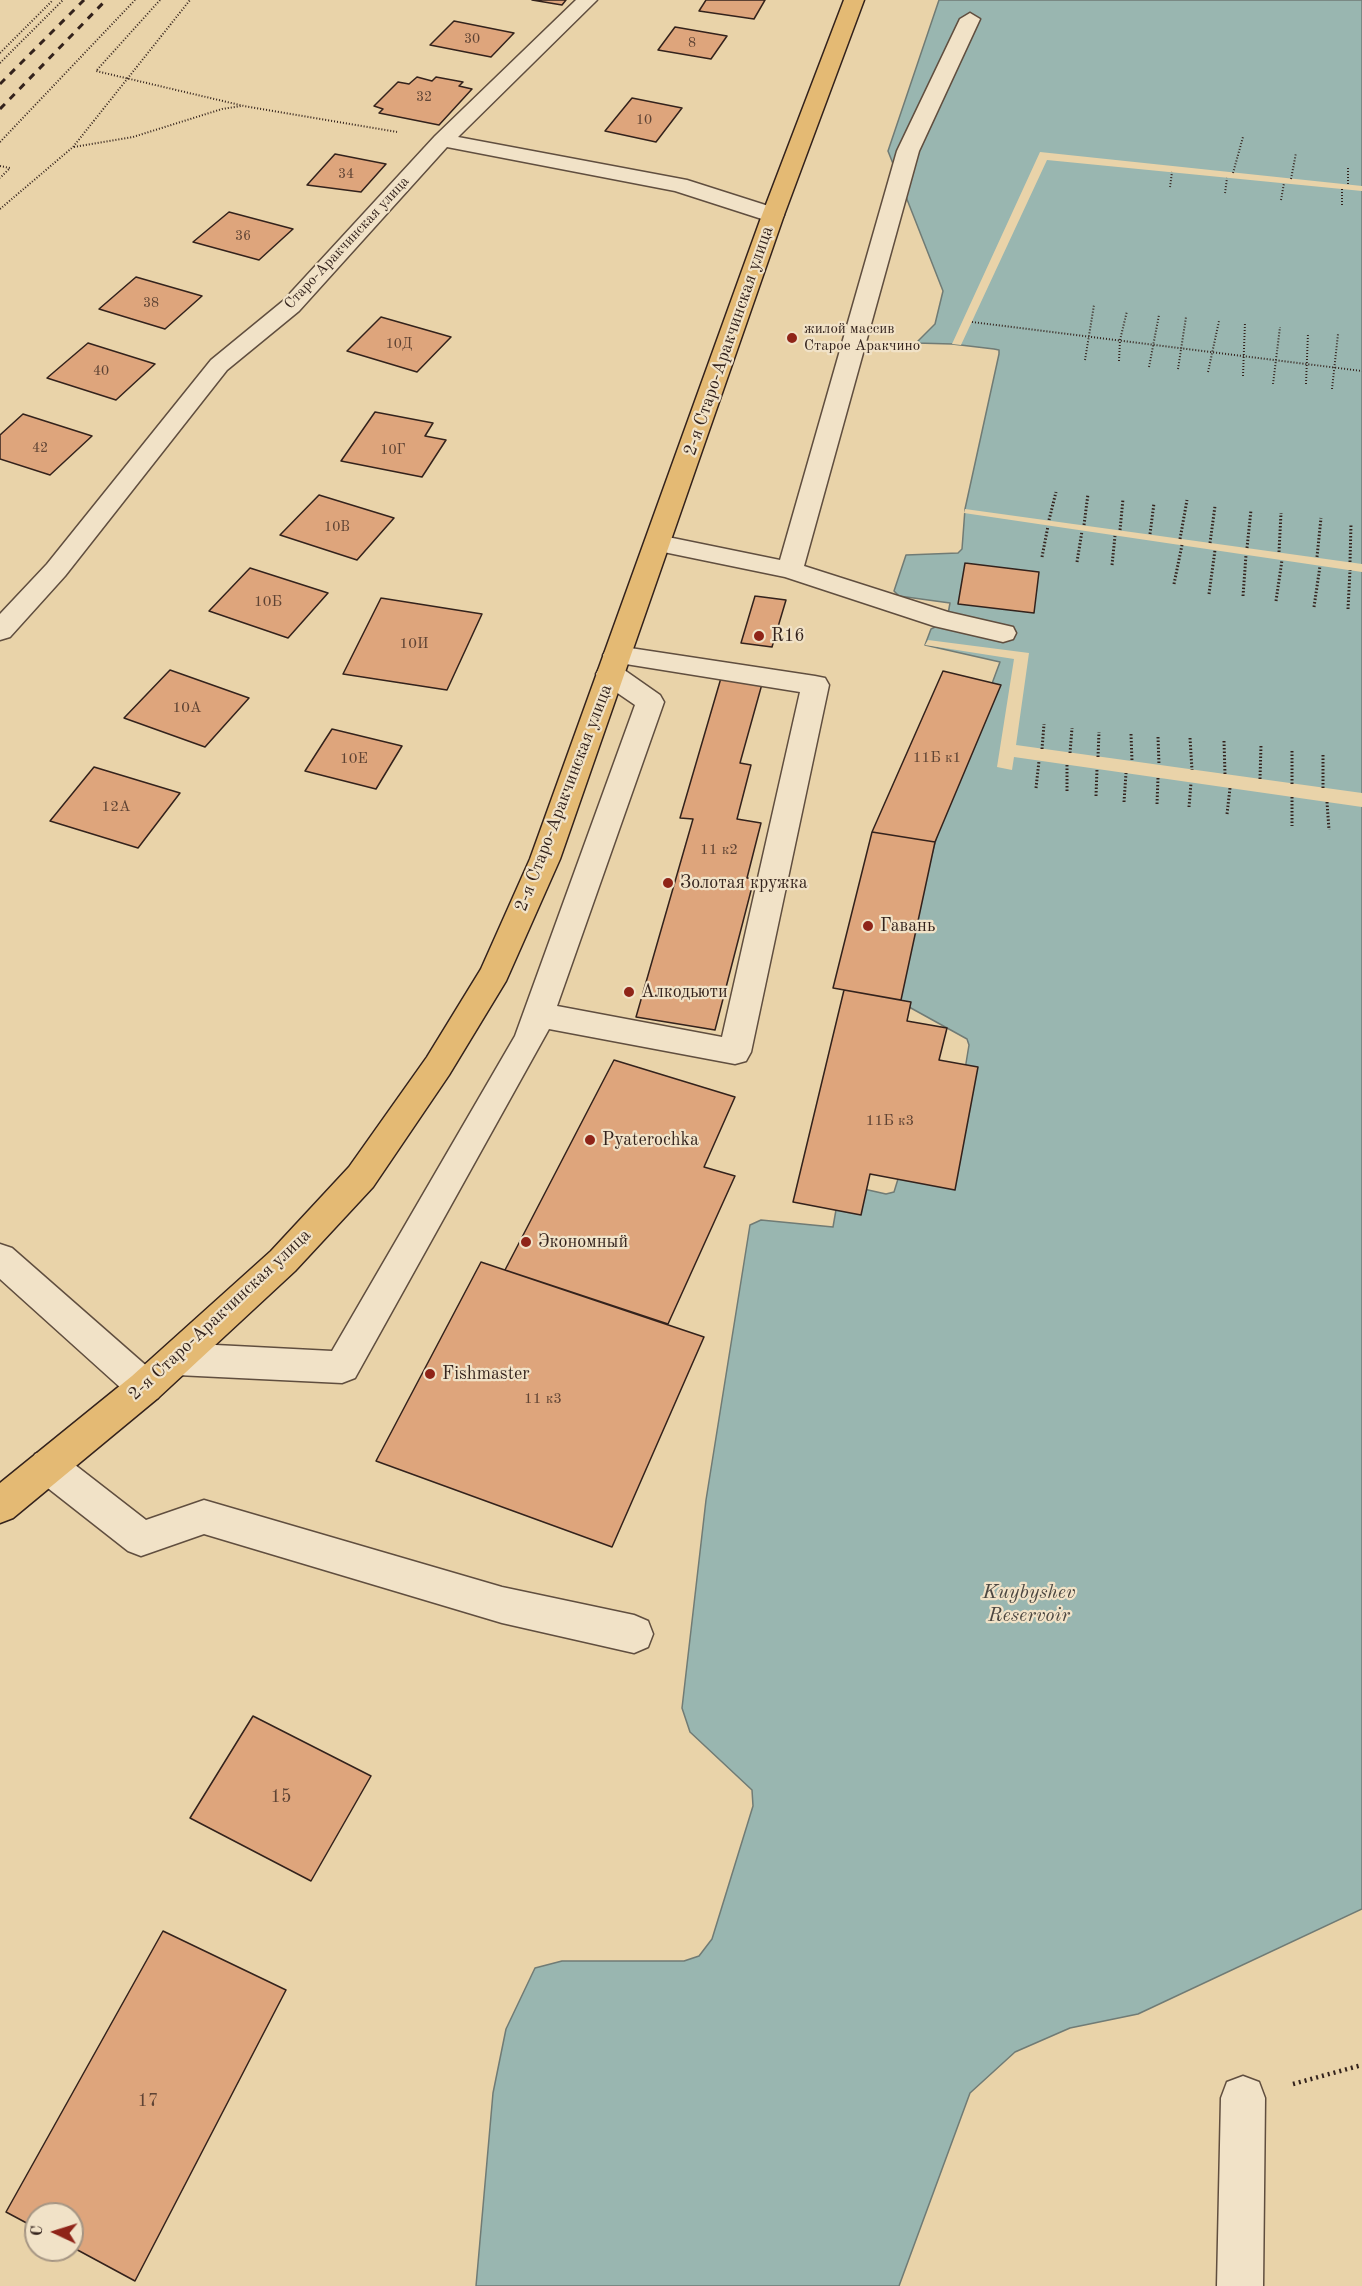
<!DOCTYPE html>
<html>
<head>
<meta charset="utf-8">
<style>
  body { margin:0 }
  #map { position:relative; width:1362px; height:2286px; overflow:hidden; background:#e9d3a9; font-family:"Old Standard TT",serif }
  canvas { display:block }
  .north { position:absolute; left:24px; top:2202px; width:60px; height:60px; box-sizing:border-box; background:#f1e2c7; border:2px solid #a59583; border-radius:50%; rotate:274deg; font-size:16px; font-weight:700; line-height:24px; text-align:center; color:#33221c }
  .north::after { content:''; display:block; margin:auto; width:21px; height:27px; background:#8f2418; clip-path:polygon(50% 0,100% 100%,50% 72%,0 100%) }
</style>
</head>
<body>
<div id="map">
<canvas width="1362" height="2286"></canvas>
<div class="north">С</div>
</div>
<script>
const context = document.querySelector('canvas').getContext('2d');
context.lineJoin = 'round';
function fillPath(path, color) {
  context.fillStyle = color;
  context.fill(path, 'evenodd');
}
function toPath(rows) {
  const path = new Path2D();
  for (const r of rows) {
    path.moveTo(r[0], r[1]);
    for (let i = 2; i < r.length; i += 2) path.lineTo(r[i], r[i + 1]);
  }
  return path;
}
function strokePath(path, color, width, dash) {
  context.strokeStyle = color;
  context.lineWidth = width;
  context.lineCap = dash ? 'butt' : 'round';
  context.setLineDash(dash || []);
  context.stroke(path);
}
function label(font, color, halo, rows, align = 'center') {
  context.font = font + ' "Old Standard TT",serif';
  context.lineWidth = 4.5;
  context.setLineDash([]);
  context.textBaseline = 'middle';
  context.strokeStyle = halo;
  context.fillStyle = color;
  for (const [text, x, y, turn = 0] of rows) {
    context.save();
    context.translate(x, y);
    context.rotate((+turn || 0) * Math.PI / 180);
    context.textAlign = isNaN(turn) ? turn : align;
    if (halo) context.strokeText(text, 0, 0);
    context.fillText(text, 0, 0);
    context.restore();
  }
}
const water = toPath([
  [939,0,1362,0,1362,1909,1138,2014,1070,2028,1015,2052,970,2093,899,2286,476,2286,493,2093,506,2029,535,1968,562,1961,684,1961,699,1956,712,1939,753,1806,752,1790,690,1732,682,1708,706,1500,750,1225,761,1220,833,1227,840,1187,846,1185,886,1194,894,1192,898,1179,957,1118,969,1045,967,1039,900,1002,896,995,896,986,941,821,1000,662,925,645,931,629,939,625,948,614,950,603,899,596,894,591,906,555,958,553,962,549,965,509,999,354,999,350,994,349,952,344,916,343,935,324,943,291,888,151,939,0]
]);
fillPath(water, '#99b6b0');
strokePath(water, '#707b75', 1.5);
fillPath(toPath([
  [1040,152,1362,186,1362,191,1047,160,961,345,952,344],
  [965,509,1362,564,1362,572,964,513],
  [928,640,1029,653,1016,745,1362,793,1362,807,1014,757,1012,770,997,767,1014,659,925,645]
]), '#e9d3a9');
const building = toPath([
  [532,0,566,0,562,5,532,0],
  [706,0,765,0,754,19,699,11,706,0],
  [454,21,514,33,491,57,430,45,454,21],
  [675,27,727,36,711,59,658,50,675,27],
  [417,77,432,81,436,77,463,82,459,86,472,89,439,125,379,113,383,109,374,106,398,82,409,84,417,77],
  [632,98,682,108,656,142,605,131,632,98],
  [335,154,386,164,361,192,307,185,335,154],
  [229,212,293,229,259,260,193,242,229,212],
  [136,277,202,296,165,329,99,309,136,277],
  [381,317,451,337,417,372,347,351,381,317],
  [88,343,155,364,116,400,47,378,88,343],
  [375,412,433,423,425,436,446,440,422,477,341,461,375,412],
  [23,414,92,436,50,475,0,459,0,435,23,414],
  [319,495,394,518,357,560,280,535,319,495],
  [965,563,1039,572,1034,613,958,604,965,563],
  [250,568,328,593,288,638,209,611,250,568],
  [755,596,786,600,772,647,741,643,755,596],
  [381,598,482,614,447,690,343,674,381,598],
  [170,670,249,698,205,747,124,718,170,670],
  [943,671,1001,685,935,842,872,832,943,671],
  [721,678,762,684,740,763,751,765,737,819,761,823,747,878,754,879,715,1030,636,1017,693,819,680,818,721,678],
  [332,729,402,746,376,789,305,771,332,729],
  [94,767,180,793,138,848,50,821,94,767],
  [872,832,935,842,901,1000,833,988,872,832],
  [844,990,911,1002,907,1021,947,1028,939,1060,978,1067,955,1190,870,1174,861,1215,793,1202,844,990],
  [614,1060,735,1097,704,1167,735,1176,668,1324,505,1270,614,1060],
  [481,1262,704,1337,612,1547,376,1461,481,1262],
  [253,1716,371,1776,311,1881,190,1818,253,1716],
  [163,1931,286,1990,135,2281,72,2247,72,2214,36,2214,36,2228,6,2212,163,1931]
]);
fillPath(building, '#dea57c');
strokePath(building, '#33221c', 1.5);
const minor = toPath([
  [576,0,597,0,458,137,687,180,781,210,784,215,781,220,765,220,675,191,447,147,299,311,227,370,65,576,10,637,0,640,0,614,47,564,211,360,283,301,435,136,576,0],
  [970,13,980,19,919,151,804,566,948,612,1013,627,1016,633,1013,639,1003,642,934,626,785,577,649,549,645,543,649,537,658,535,780,560,897,151,960,19,970,13],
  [617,646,815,676,825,678,829,685,751,1052,746,1061,735,1064,549,1029,355,1378,342,1383,177,1375,164,1370,159,1359,164,1348,177,1343,332,1351,515,1036,635,705,600,681,596,674,600,667,610,665,620,667,660,695,664,702,557,1006,722,1037,800,692,607,661,603,655,607,649,617,646],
  [0,1244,12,1248,158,1376,163,1387,158,1398,145,1403,132,1398,0,1279,0,1244],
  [48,1449,61,1454,146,1520,204,1500,502,1587,634,1615,648,1621,653,1634,648,1647,634,1653,502,1623,204,1534,141,1556,128,1551,35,1478,30,1466,35,1454,48,1449],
  [1243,2076,1259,2082,1265,2098,1263,2286,1217,2286,1221,2098,1227,2082,1243,2076]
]);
const major = toPath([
  [844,0,864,0,784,215,560,859,506,981,449,1075,373,1187,295,1271,158,1398,13,1518,0,1523,0,1483,132,1376,271,1251,349,1167,427,1057,481,969,530,859,762,215,844,0]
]);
strokePath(minor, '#604e3f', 3);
strokePath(major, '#33221c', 3);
strokePath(toPath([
  [160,0,96,71,244,106,397,132],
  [0,53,53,0],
  [0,63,63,0],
  [0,142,135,0],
  [74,147,133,137,222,109,241,106],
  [0,166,10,168,0,178],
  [1348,168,1348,185],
  [1233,173,1243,137],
  [1291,179,1296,153],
  [1170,187,1172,172],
  [1342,189,1342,206],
  [1225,193,1227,178],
  [1281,200,1284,183],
  [0,209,73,147,190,0],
  [972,322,1362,371],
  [1085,360,1094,305],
  [1119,361,1120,340,1127,311],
  [1149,367,1159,315],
  [1178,369,1186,317],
  [1208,372,1219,321],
  [1243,376,1245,322],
  [1273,384,1280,327],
  [1306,384,1308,333],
  [1332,389,1338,334]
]), '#33221c', 2, [1, 2]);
strokePath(toPath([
  [1049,520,1056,492],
  [1084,525,1088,494],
  [1120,530,1123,499],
  [1150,534,1154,503],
  [1180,539,1187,500],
  [1210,543,1215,506],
  [1247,548,1251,510],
  [1279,552,1281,513],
  [1042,557,1048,526],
  [1317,557,1321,518],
  [1077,562,1082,531],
  [1350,562,1351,524],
  [1112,565,1115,536],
  [1174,584,1182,545],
  [1209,594,1215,550],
  [1243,596,1246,555],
  [1276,601,1282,560],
  [1314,607,1320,566],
  [1348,609,1350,570],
  [1131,734,1132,761],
  [1158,737,1159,765],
  [1190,738,1192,770],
  [1224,741,1225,774],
  [1042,749,1044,724],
  [1292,751,1292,784],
  [1070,753,1072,728],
  [1323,755,1323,788],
  [1098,757,1099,732],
  [1067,765,1067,793],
  [1260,779,1261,745],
  [1036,788,1039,761],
  [1096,796,1097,769],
  [1292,797,1292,826],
  [1124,802,1126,773],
  [1327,802,1329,830],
  [1157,804,1158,778],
  [1189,807,1191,783],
  [1227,814,1230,788]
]), '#33221c', 3, [1.5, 2]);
strokePath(toPath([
  [1293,2084,1362,2065]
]), '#33221c', 4.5, [2, 4]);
fillPath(minor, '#f1e2c7');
fillPath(major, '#e4ba74');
strokePath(toPath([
  [0,84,84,0],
  [0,109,106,0]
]), '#33221c', 3, [7, 7]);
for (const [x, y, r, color] of [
  [792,338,6,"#8f2418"],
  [759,636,6,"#8f2418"],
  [668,883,6,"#8f2418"],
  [868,926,6,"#8f2418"],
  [629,992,6,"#8f2418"],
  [590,1140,6,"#8f2418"],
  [526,1242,6,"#8f2418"],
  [430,1374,6,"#8f2418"]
]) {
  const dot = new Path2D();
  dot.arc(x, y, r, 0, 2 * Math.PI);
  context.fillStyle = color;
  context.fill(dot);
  strokePath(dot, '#f1e2c7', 2);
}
label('14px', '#5e4334', null, [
  ["30",472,39],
  ["8",692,43],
  ["32",424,97],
  ["10",644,120],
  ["34",346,174],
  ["36",243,236],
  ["38",151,303],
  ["10Д",399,344],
  ["40",101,371],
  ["42",40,448],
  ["10Г",393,450],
  ["10В",337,527]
]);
label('15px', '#33221c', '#f1e2c7', [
  ["Старо-Аракчинская улица",347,243,-47]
]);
label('15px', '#33221c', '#f1e2c7', [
  ["жилой массив",804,329],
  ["Старое Аракчино",804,346]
], 'left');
label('15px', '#5e4334', null, [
  ["10Б",268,602],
  ["10И",414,644],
  ["10А",187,708],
  ["11Б к1",937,758],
  ["10Е",354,759],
  ["12А",116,807],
  ["11 к2",719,850],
  ["11Б к3",890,1121],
  ["11 к3",543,1399]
]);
label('18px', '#33221c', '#f1e2c7', [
  ["2-я Старо-Аракчинская улица",729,341,-71],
  ["2-я Старо-Аракчинская улица",564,798,-69],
  ["2-я Старо-Аракчинская улица",220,1315,-43]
]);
label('18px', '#33221c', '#f1e2c7', [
  ["R16",771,636],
  ["Золотая кружка",680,883],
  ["Гавань",880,926],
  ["Алкодьюти",641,992],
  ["Pyaterochka",602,1140],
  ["Экономный",538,1242],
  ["Fishmaster",442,1374]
], 'left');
label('18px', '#5e4334', null, [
  ["15",281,1797],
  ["17",148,2101]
]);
label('italic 20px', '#4c4741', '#f1e2c7', [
  ["Kuybyshev",1029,1593],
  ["Reservoir",1029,1616]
]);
</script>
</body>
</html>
